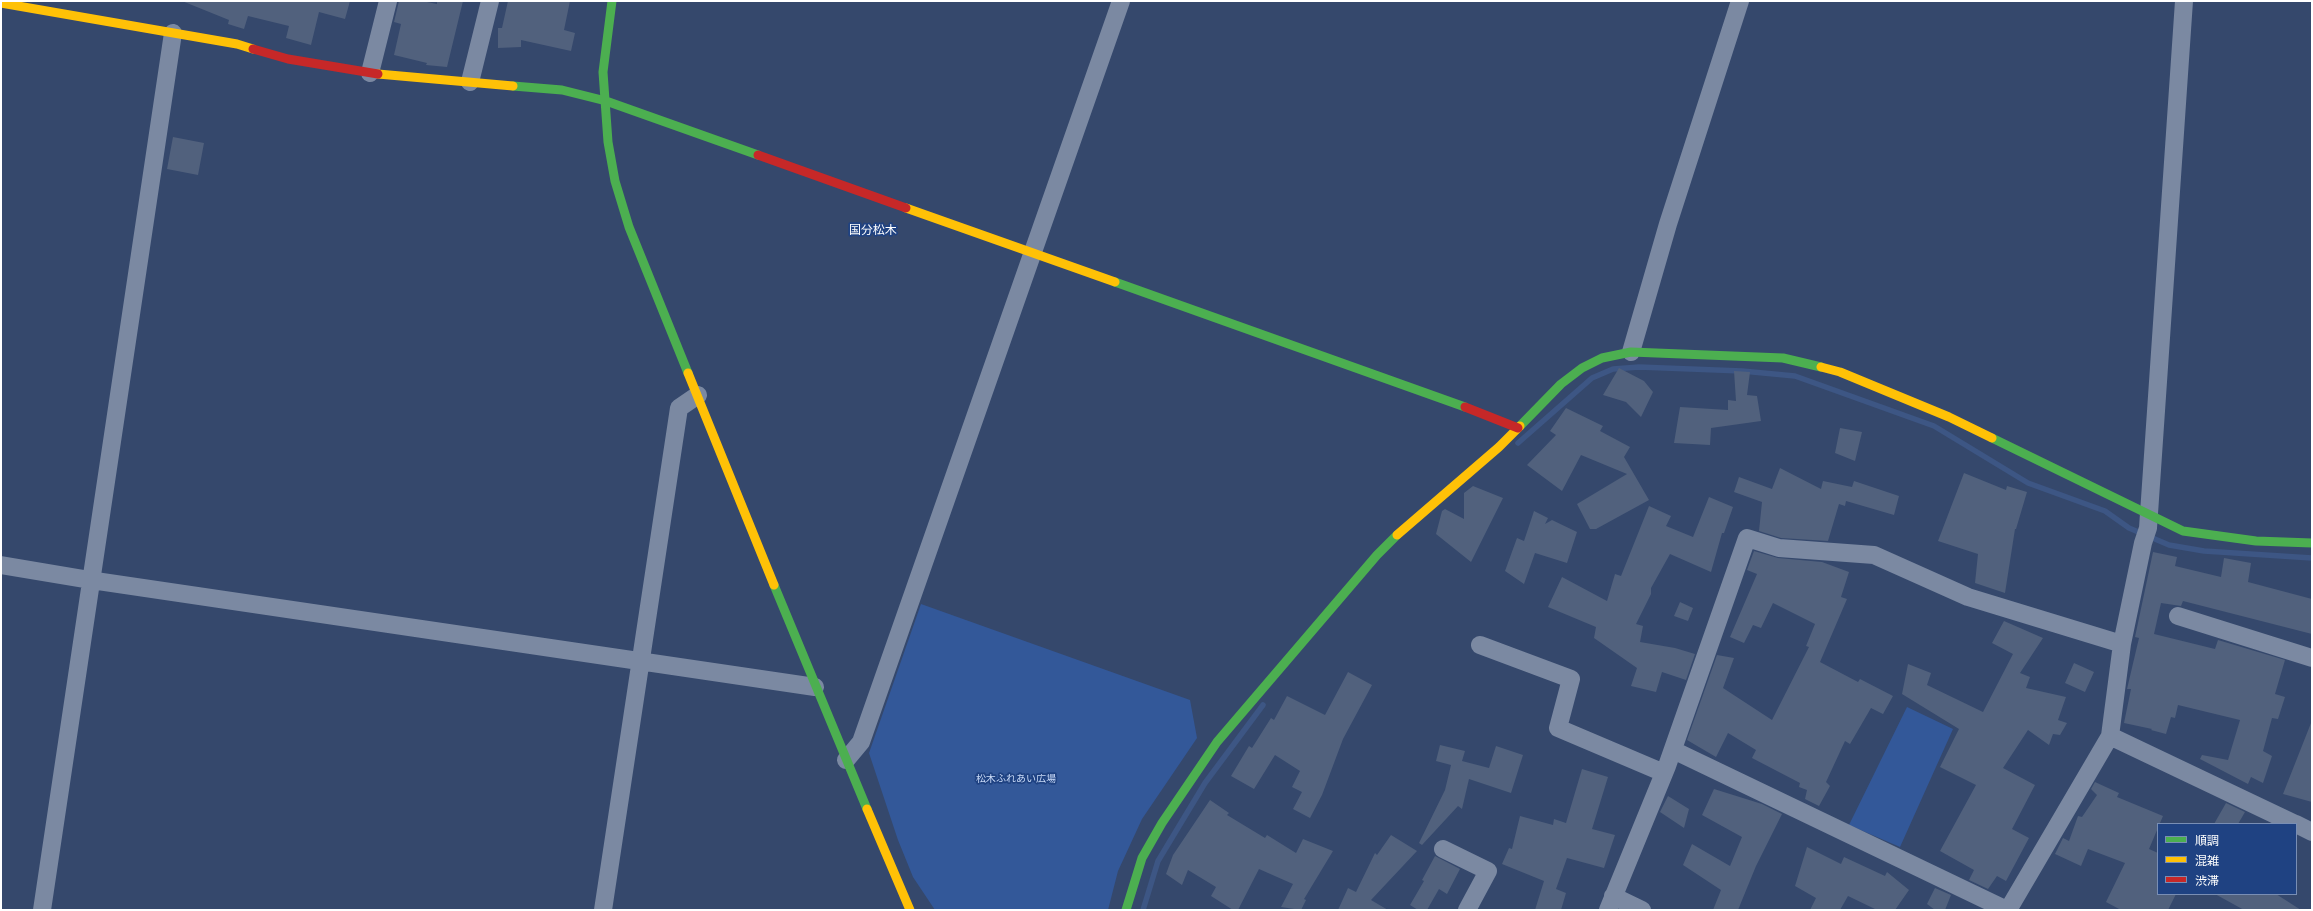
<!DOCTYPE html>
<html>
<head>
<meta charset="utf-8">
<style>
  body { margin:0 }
  #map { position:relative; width:2313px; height:911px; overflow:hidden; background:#35486c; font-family:"Work Sans","Noto Sans JP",sans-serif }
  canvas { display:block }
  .frame { position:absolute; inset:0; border:2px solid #fff; pointer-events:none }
  .legend { position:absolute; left:2157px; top:823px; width:140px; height:72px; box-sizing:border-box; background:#1f4282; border:1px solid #798eb4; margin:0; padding:5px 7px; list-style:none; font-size:12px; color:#fff }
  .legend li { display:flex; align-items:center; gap:8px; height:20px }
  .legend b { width:20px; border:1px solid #798eb4 }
</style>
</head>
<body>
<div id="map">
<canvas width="2313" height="911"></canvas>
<div class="frame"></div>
<ul class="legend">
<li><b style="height:5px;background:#4caf50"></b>順調</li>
<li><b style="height:5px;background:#ffc107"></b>混雑</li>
<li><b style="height:5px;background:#c62828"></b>渋滞</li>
</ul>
</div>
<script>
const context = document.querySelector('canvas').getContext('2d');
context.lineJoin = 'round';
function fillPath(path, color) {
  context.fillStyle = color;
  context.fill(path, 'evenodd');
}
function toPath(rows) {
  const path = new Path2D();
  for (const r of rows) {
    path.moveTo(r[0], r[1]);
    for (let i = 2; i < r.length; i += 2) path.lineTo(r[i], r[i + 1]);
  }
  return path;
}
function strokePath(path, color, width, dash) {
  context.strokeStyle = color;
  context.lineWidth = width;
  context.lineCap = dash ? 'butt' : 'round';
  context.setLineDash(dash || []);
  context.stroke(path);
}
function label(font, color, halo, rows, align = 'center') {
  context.font = font + ' "Work Sans","Noto Sans JP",sans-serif';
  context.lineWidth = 3.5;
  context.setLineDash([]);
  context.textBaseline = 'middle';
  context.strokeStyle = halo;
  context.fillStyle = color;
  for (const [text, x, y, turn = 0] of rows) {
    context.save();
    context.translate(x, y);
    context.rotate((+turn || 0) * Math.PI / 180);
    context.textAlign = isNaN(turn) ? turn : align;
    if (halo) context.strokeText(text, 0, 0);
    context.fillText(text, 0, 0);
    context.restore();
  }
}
fillPath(toPath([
  [921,604,1190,700,1197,738,1142,819,1118,871,1108,910,935,910,913,877,898,840,869,753],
  [1907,707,1953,729,1900,847,1849,825]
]), '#335899');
strokePath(toPath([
  [1518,443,1592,378,1613,369,1639,367,1742,371,1795,376,1934,426,2028,483,2105,511,2129,528,2169,545,2204,551,2312,558],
  [1143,910,1158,861,1205,783,1263,705]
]), '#3d5684', 5.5);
fillPath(toPath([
  [182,1,350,1,345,19,319,12,311,45,286,38,289,26,248,16,244,29,228,24,229,20],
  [399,1,422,1,437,4,437,1,463,1,447,67,426,65,427,63,394,55,401,24,394,22],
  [508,1,570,1,564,30,575,33,571,51,521,40,521,47,498,48,498,28,502,28],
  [173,137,204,143,198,175,167,169],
  [1619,368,1644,381,1653,392,1641,417,1626,402,1603,395],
  [1734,371,1750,372,1747,395,1757,396,1761,421,1711,428,1710,445,1674,443,1680,407,1728,410,1728,400,1736,401],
  [1566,408,1603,426,1600,431,1630,447,1624,457,1649,500,1596,529,1590,529,1577,504,1627,474,1581,455,1562,491,1527,465,1556,435,1550,431],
  [1840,428,1862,432,1855,461,1835,453],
  [1780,468,1821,489,1823,481,1852,487,1854,481,1899,496,1894,515,1846,501,1845,506,1839,504,1828,541,1781,538,1759,531,1762,502,1734,492,1739,477,1772,489],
  [1964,473,2006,490,2007,486,2027,492,2016,529,2015,529,2005,593,1975,583,1978,554,1938,541],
  [1473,486,1503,498,1471,562,1436,534,1442,511,1445,509,1464,519,1464,493],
  [1709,497,1733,507,1724,533,1722,533,1711,572,1670,554,1651,588,1651,594,1636,624,1643,626,1640,642,1675,648,1695,654,1686,680,1662,672,1656,692,1631,686,1637,668,1594,638,1596,627,1548,607,1562,577,1607,601,1615,574,1621,576,1649,506,1671,516,1666,526,1693,537],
  [1534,511,1548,518,1545,524,1552,520,1577,532,1567,563,1535,553,1524,584,1505,571,1517,538,1524,541],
  [1754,551,1778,558,1822,562,1849,572,1841,597,1847,599,1820,662,1858,682,1860,679,1893,696,1883,714,1871,708,1850,744,1845,741,1826,782,1830,786,1819,806,1805,799,1807,790,1799,787,1800,783,1752,758,1756,750,1728,733,1716,757,1687,740,1717,655,1734,658,1723,688,1772,720,1809,647,1806,646,1815,624,1773,603,1761,628,1753,625,1744,643,1730,637,1757,574,1747,570],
  [2153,552,2177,557,2175,566,2221,577,2224,558,2251,563,2248,582,2312,599,2312,634,2183,601,2181,606,2161,603,2154,634,2215,649,2218,640,2285,660,2275,694,2285,697,2278,719,2272,718,2263,751,2272,756,2263,783,2251,777,2248,784,2200,759,2202,755,2228,760,2240,720,2178,705,2175,718,2171,717,2166,734,2151,730,2152,729,2124,723,2131,689,2127,689,2139,638,2135,637],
  [1680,602,1693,608,1688,621,1674,616],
  [2004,621,2043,638,2020,673,2030,677,2026,688,2066,697,2058,720,2067,723,2060,735,2053,734,2049,745,2028,730,2003,768,2035,785,2012,829,2029,838,2006,881,1997,876,1988,889,1969,880,1974,870,1940,851,1976,785,1940,767,1959,729,1902,694,1908,664,1931,673,1927,685,1983,712,2013,654,1992,643],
  [2074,663,2094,672,2085,692,2065,683],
  [1348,672,1372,685,1343,739,1322,795,1310,818,1293,809,1302,792,1292,787,1300,771,1275,755,1254,789,1231,776,1249,746,1252,748,1271,718,1274,720,1287,696,1325,715],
  [2311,723,2312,724,2312,802,2283,794],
  [1440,745,1465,751,1462,761,1489,768,1496,746,1523,755,1511,793,1469,779,1462,809,1458,806,1422,845,1419,843,1445,790,1451,765,1436,761],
  [1582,769,1608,777,1592,829,1615,835,1604,868,1567,858,1556,889,1566,893,1561,910,1535,910,1544,881,1502,864,1509,848,1512,849,1520,816,1553,825,1554,819,1566,823],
  [2095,782,2119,793,2117,797,2163,816,2149,849,2158,853,2158,894,2176,894,2168,910,2121,910,2106,902,2125,863,2088,849,2081,866,2055,854,2063,838,2069,841,2078,816,2082,817,2097,795,2091,789],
  [1714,789,1762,804,1782,814,1756,866,1738,910,1713,910,1721,890,1683,865,1692,844,1730,866,1742,837,1702,815],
  [1668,796,1689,809,1684,828,1660,812],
  [1210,800,1229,813,1227,815,1265,838,1267,835,1296,853,1303,839,1333,851,1304,899,1306,900,1301,910,1281,907,1293,884,1259,869,1238,910,1233,910,1211,896,1216,887,1188,870,1182,885,1166,874,1173,855],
  [2226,803,2245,812,2238,824,2214,824],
  [1391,835,1417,851,1371,900,1388,910,1338,910,1348,888,1356,892,1375,853,1377,855],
  [1807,847,1841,864,1844,857,1885,876,1887,872,1909,890,1895,910,1877,910,1848,896,1840,910,1810,910,1816,898,1795,886],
  [1435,856,1460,869,1447,894,1439,889,1427,910,1418,910,1410,905,1424,881,1422,880],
  [1935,888,1951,895,1945,910,1935,910,1927,904],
  [2215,894,2276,894,2301,910,2244,910]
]), '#51617d');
strokePath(toPath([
  [370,73,388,1],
  [470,82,490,1],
  [1631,352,1668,224,1740,1],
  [1,565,90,580,815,687],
  [2178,616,2312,658],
  [1480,645,1571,679,1558,728,1664,773],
  [2110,736,2295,824],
  [1673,750,2007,910],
  [846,760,861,742,1121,1],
  [2296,824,2312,832],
  [1443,849,1488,871,1467,910],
  [1613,896,1642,910],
  [42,910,173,33],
  [603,910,679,408,698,395],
  [1608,910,1667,766,1747,538,1779,548,1874,555,1968,597,2122,644],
  [2008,910,2110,736,2122,644,2143,543,2148,528,2184,1]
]), '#7b89a2', 18);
strokePath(toPath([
  [612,1,603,72,608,142,615,181,629,227,688,373],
  [513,86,562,90,606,101,758,155],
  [1115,282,1465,407],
  [1520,426,1561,384,1582,368,1602,358,1631,352,1783,358,1821,367],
  [1992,438,2183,531,2256,541,2312,543],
  [774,585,867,809],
  [1126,910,1142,858,1162,823,1217,742,1377,555,1397,535]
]), '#4caf50', 9);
strokePath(toPath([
  [1,3,237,44,253,49],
  [378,74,513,86],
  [906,208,1115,282],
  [1821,367,1840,372,1949,417,1992,438],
  [688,373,774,585],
  [1397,535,1499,447,1520,426],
  [867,809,910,910]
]), '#ffc107', 9);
strokePath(toPath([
  [253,49,288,59,378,74],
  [758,155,906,208],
  [1465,407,1518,428]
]), '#c62828', 9);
label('10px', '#c9daf7', '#1f4282', [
  ["松木ふれあい広場",1016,779]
]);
label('12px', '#fff', '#1f4282', [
  ["国分松木",873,230]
]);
</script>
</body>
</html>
